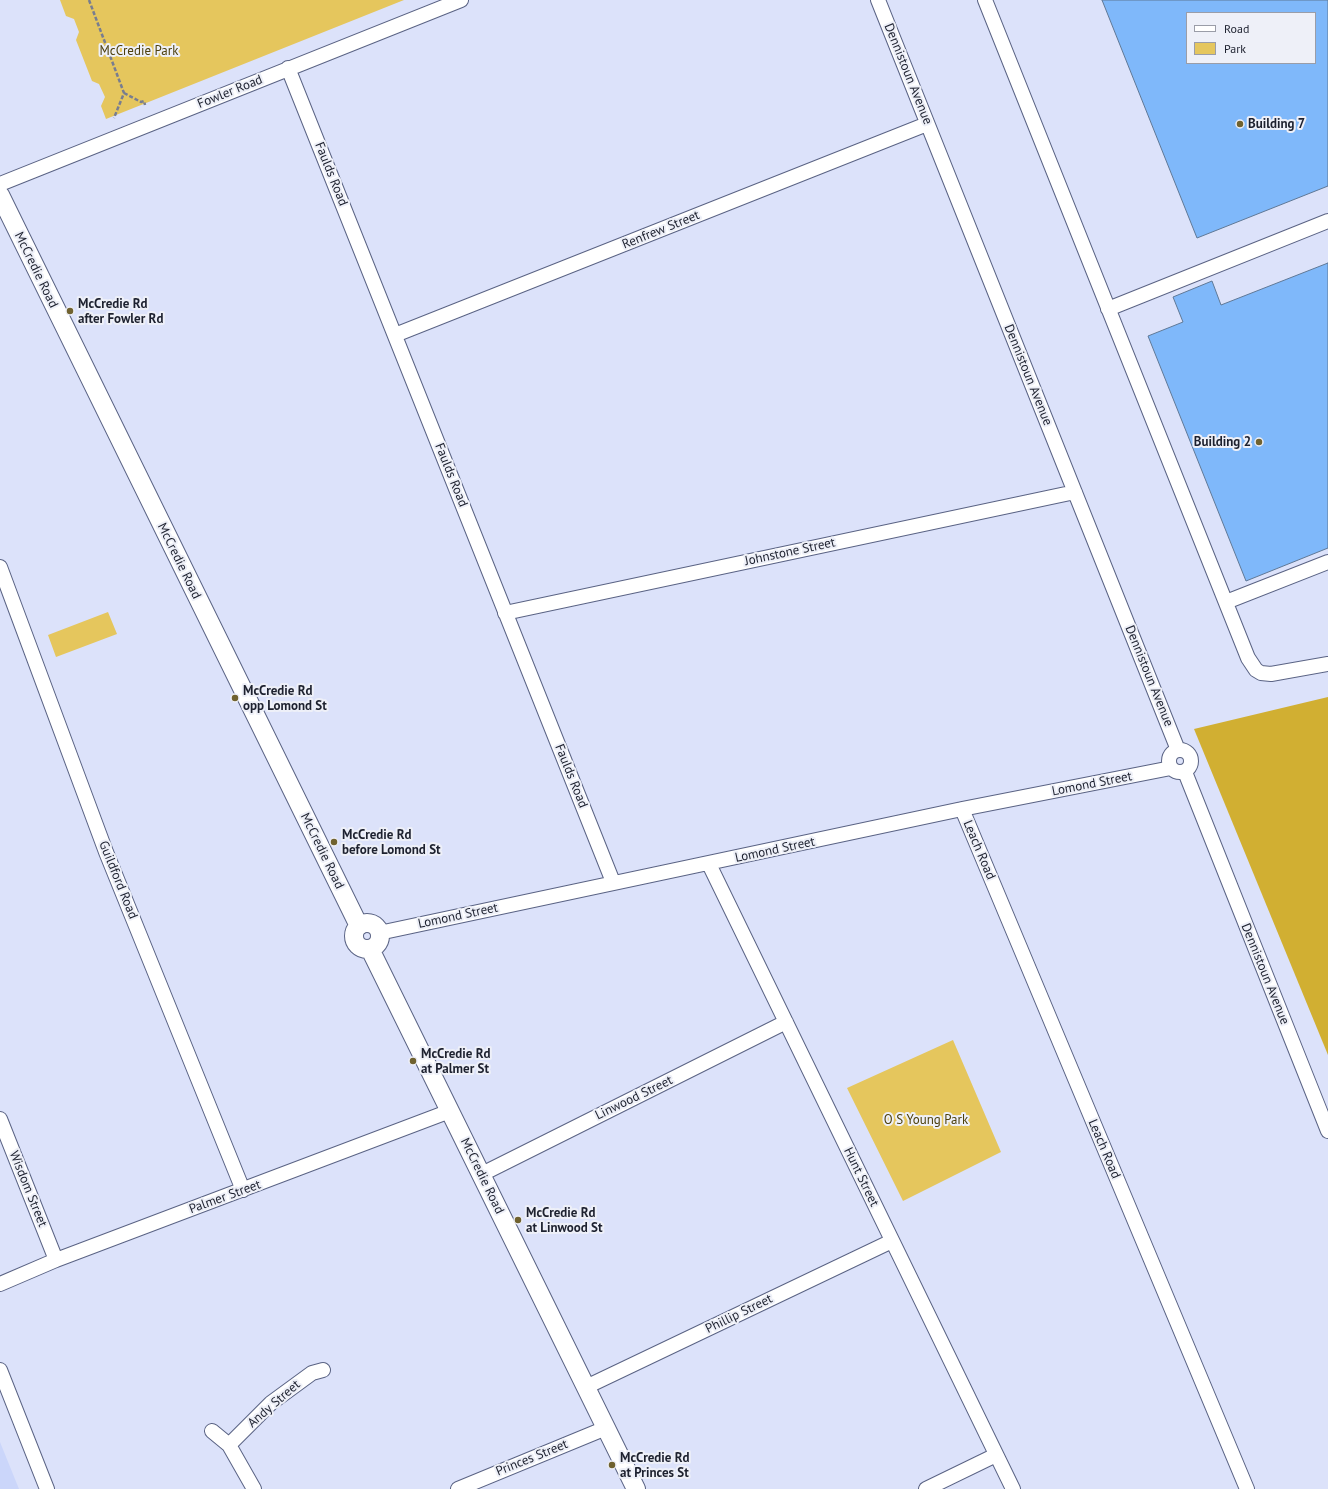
<!DOCTYPE html>
<html>
<head>
<meta charset="utf-8">
<style>
  body { margin:0 }
  #map { position:relative; width:1328px; height:1489px; overflow:hidden; background:#dce2fa; font-family:"PT Sans",sans-serif }
  canvas { display:block }
  .legend { position:absolute; left:1186px; top:12px; width:130px; height:52px; box-sizing:border-box; background:#eef0f8; border:1px solid #9a9da8; margin:0; padding:5px 7px; list-style:none; font-size:12px; color:#1d212f }
  .legend li { display:flex; align-items:center; gap:8px; height:20px }
  .legend b { width:20px; border:1px solid #9a9da8 }
</style>
</head>
<body>
<div id="map">
<canvas width="1328" height="1489"></canvas>
<ul class="legend">
<li><b style="height:5px;background:#fff"></b>Road</li>
<li><b style="height:11px;background:#e5c65d"></b>Park</li>
</ul>
</div>
<script>
const context = document.querySelector('canvas').getContext('2d');
context.lineJoin = 'round';
function fillPath(path, color) {
  context.fillStyle = color;
  context.fill(path, 'evenodd');
}
function toPath(rows) {
  const path = new Path2D();
  for (const r of rows) {
    if (r.length === 3) {
      path.moveTo(r[0] + r[2], r[1]);
      path.arc(r[0], r[1], r[2], 0, 2 * Math.PI);
      continue;
    }
    path.moveTo(r[0], r[1]);
    for (let i = 2; i < r.length; i += 2) path.lineTo(r[i], r[i + 1]);
  }
  return path;
}
function strokePath(path, color, width, dash) {
  context.strokeStyle = color;
  context.lineWidth = width;
  context.lineCap = dash ? 'butt' : 'round';
  context.setLineDash(dash || []);
  context.stroke(path);
}
function label(font, color, halo, rows, align = 'center') {
  context.font = font + ' "PT Sans",sans-serif';
  context.lineWidth = 4;
  context.setLineDash([]);
  context.textBaseline = 'middle';
  context.strokeStyle = halo;
  context.fillStyle = color;
  for (const [text, x, y, turn = 0] of rows) {
    context.save();
    context.translate(x, y);
    context.rotate((+turn || 0) * Math.PI / 180);
    context.textAlign = isNaN(turn) ? turn : align;
    if (halo) context.strokeText(text, 0, 0);
    context.fillText(text, 0, 0);
    context.restore();
  }
}
fillPath(toPath([
  [0,1442,19,1489,0,1489]
]), '#cbd6fa');
fillPath(toPath([
  [60,0,404,0,106,119,101,106,105,97,99,84,92,81,76,40,79,32,74,19,66,16],
  [108,612,117,634,56,657,48,635],
  [953,1040,1001,1152,903,1201,847,1088]
]), '#e5c65d');
fillPath(toPath([
  [1328,697,1328,1055,1194,729]
]), '#d1af32');
const building = toPath([
  [1102,0,1328,0,1328,186,1197,238,1102,0],
  [1187,13,1315,13,1315,63,1187,63,1187,13],
  [1328,263,1328,548,1246,581,1148,336,1183,322,1173,297,1212,281,1221,305,1328,263]
]);
fillPath(building, '#7fb8fa');
strokePath(building, '#5f7896', 1);
const minor = toPath([
  [878,0,1178,750],
  [985,0,1248,658,1256,670,1261,673,1271,674,1328,664],
  [288,68,613,882],
  [0,184,461,0],
  [1108,309,1328,221],
  [395,335,927,124],
  [0,567,106,852,243,1190],
  [1226,602,1328,562],
  [505,613,1075,492],
  [1180,761,11],
  [1185,772,1328,1131],
  [962,809,1247,1489],
  [709,864,1013,1489],
  [379,933,962,809,1171,768],
  [0,1119,56,1260],
  [482,1174,786,1022],
  [0,1284,56,1260,450,1111],
  [0,1370,47,1489],
  [586,1387,892,1241],
  [212,1431,229,1445,254,1489],
  [229,1445,271,1403,312,1373,323,1370],
  [458,1489,606,1428],
  [926,1489,996,1455]
]);
const major = toPath([
  [0,195,359,926],
  [367,936,13],
  [370,949,636,1489]
]);
strokePath(minor, '#5a6384', 16);
strokePath(major, '#5a6384', 20);
strokePath(toPath([
  [89,0,124,93,114,118],
  [124,93,141,102,144,101,145,105]
]), '#787d90', 2.5, [4, 2]);
strokePath(minor, '#fff', 14);
strokePath(major, '#fff', 18);
for (const [x, y, r, color] of [
  [1240,124,4,"#70622f"],
  [70,311,4,"#70622f"],
  [1259,442,4,"#70622f"],
  [235,698,4,"#70622f"],
  [334,842,4,"#70622f"],
  [413,1061,4,"#70622f"],
  [518,1220,4,"#70622f"],
  [612,1465,4,"#70622f"]
]) {
  const dot = new Path2D();
  dot.arc(x, y, r, 0, 2 * Math.PI);
  context.fillStyle = color;
  context.fill(dot);
  strokePath(dot, '#eef0f8', 1.5);
}
label('13px', '#4d400d', '#eef0f8', [
  ["McCredie Park",139,51],
  ["O S Young Park",926,1120]
]);
label('13px', '#1d212f', '#eef0f8', [
  ["Dennistoun Avenue",908,74,68],
  ["Fowler Road",230,92,-22],
  ["Faulds Road",331,174,68],
  ["Renfrew Street",661,230,-22],
  ["McCredie Road",36,270,64],
  ["Dennistoun Avenue",1028,375,68],
  ["Faulds Road",451,475,68],
  ["Johnstone Street",790,552,-12],
  ["McCredie Road",179,561,64],
  ["Dennistoun Avenue",1149,676,68],
  ["Faulds Road",571,776,68],
  ["Lomond Street",1092,784,-11],
  ["Lomond Street",775,850,-12],
  ["Leach Road",979,850,67],
  ["McCredie Road",322,851,64],
  ["Guildford Road",118,880,68],
  ["Lomond Street",458,916,-12],
  ["Dennistoun Avenue",1265,974,68],
  ["Linwood Street",634,1098,-26],
  ["Leach Road",1104,1149,67],
  ["McCredie Road",482,1176,64],
  ["Hunt Street",861,1177,64],
  ["Wisdom Street",28,1189,68],
  ["Palmer Street",225,1197,-20],
  ["Phillip Street",739,1314,-26],
  ["Andy Street",274,1404,-41],
  ["Princes Street",532,1458,-22]
]);
label('bold 13px', '#1d212f', '#eef0f8', [
  ["Building 7",1248,124],
  ["McCredie Rd",78,304],
  ["after Fowler Rd",78,319],
  ["Building 2",1251,442,"right"],
  ["McCredie Rd",243,691],
  ["opp Lomond St",243,706],
  ["McCredie Rd",342,835],
  ["before Lomond St",342,850],
  ["McCredie Rd",421,1054],
  ["at Palmer St",421,1069],
  ["McCredie Rd",526,1213],
  ["at Linwood St",526,1228],
  ["McCredie Rd",620,1458],
  ["at Princes St",620,1473]
], 'left');
</script>
</body>
</html>
